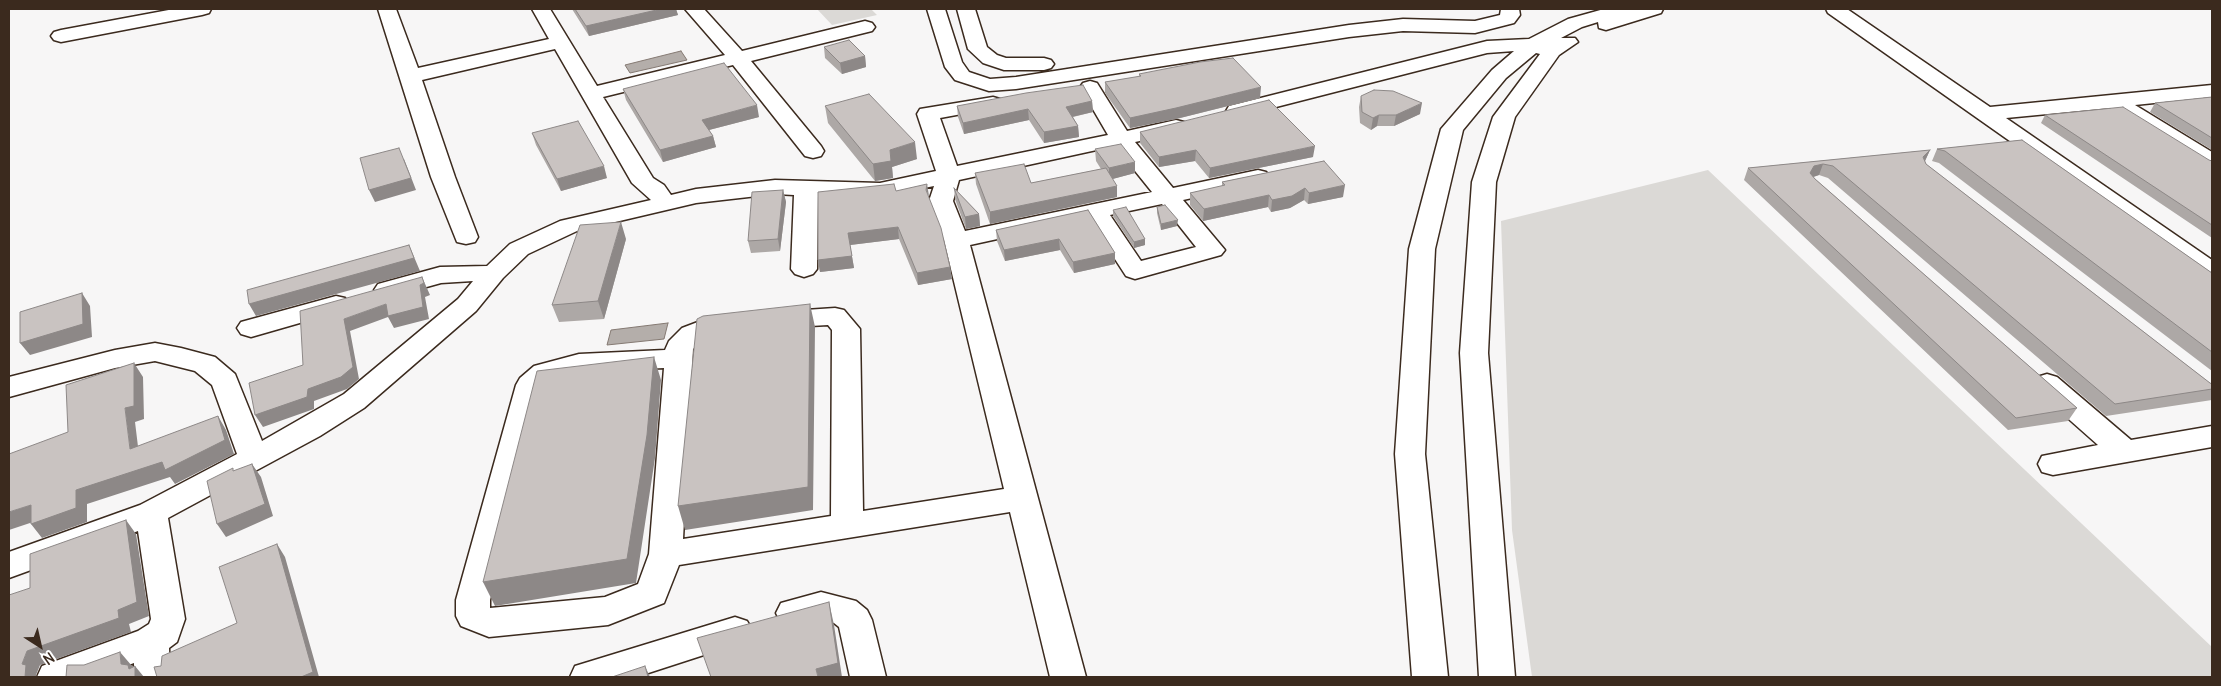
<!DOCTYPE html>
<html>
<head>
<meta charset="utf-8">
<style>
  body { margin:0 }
  #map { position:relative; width:2221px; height:686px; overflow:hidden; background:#f7f6f6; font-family:Delius,sans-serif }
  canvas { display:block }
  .frame { position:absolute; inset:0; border:10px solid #3b2a1e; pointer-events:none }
  .north { position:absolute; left:15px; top:621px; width:50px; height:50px; -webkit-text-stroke:4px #fff; paint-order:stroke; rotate:145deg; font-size:14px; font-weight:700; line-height:20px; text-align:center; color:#3b2a1e }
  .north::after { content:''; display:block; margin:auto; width:18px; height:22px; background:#3b2a1e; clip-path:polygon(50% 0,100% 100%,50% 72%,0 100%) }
</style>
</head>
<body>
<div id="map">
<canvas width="2221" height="686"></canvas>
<div class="frame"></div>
<div class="north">N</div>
</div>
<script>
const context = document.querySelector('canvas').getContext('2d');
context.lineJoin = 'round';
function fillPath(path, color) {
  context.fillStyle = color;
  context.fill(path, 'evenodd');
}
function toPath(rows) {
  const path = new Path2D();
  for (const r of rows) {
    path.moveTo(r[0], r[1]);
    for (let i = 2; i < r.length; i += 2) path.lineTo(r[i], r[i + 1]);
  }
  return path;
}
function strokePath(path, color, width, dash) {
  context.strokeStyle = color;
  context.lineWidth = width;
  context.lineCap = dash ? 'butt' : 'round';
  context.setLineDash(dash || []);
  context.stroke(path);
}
fillPath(toPath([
  [817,9,871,9,877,15,832,25],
  [1708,170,2212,647,2212,677,1532,677,1512,530,1501,221]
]), '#dbd9d6');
const water = toPath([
  [681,51,687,60,630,73,625,65,681,51],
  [668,323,664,339,607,345,611,330,668,323]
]);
fillPath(water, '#b4aeaa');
strokePath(water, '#847972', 1);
const minor = toPath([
  [174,9,211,9,209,13,202,15,61,42,54,40,51,36,54,32,61,30,174,9],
  [378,9,396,9,418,68,549,39,532,9,550,9,597,86,725,55,685,9,704,9,742,51,865,21,872,23,875,27,872,31,751,61,821,146,824,151,821,156,813,158,805,156,733,65,603,97,653,178,664,185,671,195,696,189,775,180,880,183,936,171,917,114,920,109,993,97,1000,99,1004,103,1000,107,940,118,957,166,1108,135,1080,87,1083,83,1090,81,1097,83,1127,131,1176,120,1184,122,1187,127,1184,132,1135,142,1173,188,1258,170,1266,172,1270,177,1266,182,1183,200,1225,250,1221,255,1135,279,1126,276,1089,219,970,245,1086,677,1050,677,1010,512,679,565,664,603,608,625,489,637,461,626,456,616,456,600,516,385,520,378,534,366,579,354,665,350,669,341,682,328,711,317,730,315,740,318,743,324,740,330,716,334,702,340,693,349,683,539,831,516,832,330,828,325,775,328,765,326,762,320,765,314,775,312,835,308,844,310,860,329,863,511,1004,489,944,240,929,201,934,186,880,197,818,195,817,269,813,274,804,277,795,274,791,269,794,195,775,194,696,203,577,231,528,254,503,278,476,311,364,408,320,436,168,518,185,619,177,642,169,648,170,677,134,677,134,663,96,677,37,677,42,666,138,631,149,624,151,619,138,531,9,578,9,552,140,505,237,454,212,385,195,371,155,361,115,368,9,397,9,377,115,350,155,343,181,348,215,357,235,374,262,441,344,394,458,299,473,281,441,283,387,298,378,296,374,290,378,284,440,267,487,266,510,244,560,221,651,200,632,183,555,49,422,80,455,177,478,237,475,242,466,244,457,242,431,177,378,9],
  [1115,146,1152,192,965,231,953,201,959,180,1115,146],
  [1162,204,1196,247,1141,261,1110,215,1162,204],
  [664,368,649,554,638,584,605,597,490,608,490,600,543,389,554,380,580,372,664,368],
  [927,9,945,9,962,62,969,72,990,79,1016,77,1349,25,1403,19,1475,21,1500,15,1501,9,1519,9,1520,15,1514,23,1475,33,1403,31,1349,37,1016,89,989,91,955,80,945,67,927,9],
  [957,9,975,9,987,47,997,55,1006,58,1044,58,1051,60,1054,64,1051,68,1044,70,1004,70,983,63,968,49,957,9],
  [1604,9,1663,9,1661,13,1606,30,1599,28,1598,22,1582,27,1561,38,1575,38,1578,42,1559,55,1515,117,1496,182,1488,353,1515,677,1479,677,1460,353,1472,182,1493,117,1540,54,1536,53,1506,78,1463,130,1435,249,1425,454,1448,677,1412,677,1395,454,1409,249,1441,129,1492,70,1514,51,1487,53,1237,117,1229,116,1226,111,1229,106,1487,41,1529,39,1568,19,1604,9],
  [1826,9,1847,9,1990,107,2212,85,2212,97,2135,105,2212,152,2212,169,2204,167,2110,108,2006,118,2212,260,2212,280,2203,277,1828,13,1826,9],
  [336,296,345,298,349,304,345,310,251,337,241,334,237,328,241,322,336,296],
  [2047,374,2057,377,2131,440,2212,426,2212,447,2053,475,2042,472,2038,464,2042,456,2098,445,2037,391,2033,384,2037,377,2047,374],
  [821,592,856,601,867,610,872,620,886,677,850,677,839,627,834,623,821,620,793,627,781,623,776,613,781,603,821,592],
  [735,617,747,621,753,631,747,641,636,677,570,677,575,666,735,617]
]);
strokePath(minor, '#3b2a1e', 3);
fillPath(minor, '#fff');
fillPath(toPath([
  [572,9,676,9,678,15,589,36],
  [824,47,865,56,866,67,842,74,825,58],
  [1139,74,1260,98,1176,119,1130,128,1105,93,1105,82,1139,77],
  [623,89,759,117,709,130,713,136,716,147,663,162,626,100],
  [1361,96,1420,114,1394,126,1377,126,1371,130,1360,123,1359,107],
  [2212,97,2212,150,2150,112,2155,103],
  [1092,101,1093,112,1073,117,1078,126,1079,137,1044,143,1029,120,964,134,958,117,957,106],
  [825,106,917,159,892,167,893,178,875,181,828,123],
  [2045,115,2212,161,2212,238,2041,123],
  [1140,132,1313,157,1209,178,1195,161,1159,167,1140,143],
  [532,133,607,178,561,191,536,145],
  [2022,140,2212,273,2212,371,1939,163,1932,161,1937,149],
  [1095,149,1135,173,1112,179,1117,197,990,224,976,184,975,173,1031,183,1101,169,1096,161],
  [1930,150,1925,161,1926,164,2210,383,2212,384,2212,400,2106,416,1828,178,1819,175,1813,177,2077,408,2068,421,2008,430,1744,180,1748,168],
  [1324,161,1343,197,1308,204,1304,200,1290,208,1271,212,1268,207,1203,221,1190,205,1190,193,1222,186,1222,182],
  [954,188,979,214,980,226,966,229,955,199],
  [783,190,786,202,780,251,751,253,748,241],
  [896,191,950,267,952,279,918,285,899,239,850,245,854,268,820,272,818,260],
  [1157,207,1177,226,1161,230,1157,213],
  [1088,210,1115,253,1115,264,1074,273,1060,250,1005,261,997,241,996,230],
  [1113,210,1145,239,1145,245,1134,248,1113,216],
  [626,239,604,319,559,322,552,305]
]), '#ada8a6');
fillPath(toPath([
  [661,9,676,9,678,15,589,36,586,26],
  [865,56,866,67,842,74,840,63],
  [1261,87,1260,98,1176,119,1130,128,1130,118],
  [1092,101,1093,112,1067,118,1066,107],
  [1422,103,1420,114,1394,126,1396,115],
  [757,105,759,117,705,131,702,120],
  [1028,109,1029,120,964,134,963,123],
  [1379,115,1377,126,1371,130,1373,118],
  [1078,126,1079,137,1044,143,1044,132],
  [713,136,716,147,663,162,660,150],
  [915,142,917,159,892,167,893,178,875,181,873,164,890,150],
  [1315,146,1313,157,1209,178,1210,168],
  [1196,150,1195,161,1159,167,1159,157],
  [1930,150,1925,161,1923,157],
  [404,159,416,190,375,202,369,190],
  [1135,162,1135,173,1109,180,1109,168],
  [1823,164,1819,175,1810,178,1810,173,1814,166],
  [604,166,607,178,561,191,557,179],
  [927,184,929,196,926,190],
  [1345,185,1343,197,1308,204,1309,193],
  [1117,186,1117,197,990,224,990,212],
  [1305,188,1304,200,1290,208,1271,212,1272,200],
  [783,190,786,202,780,251,778,239],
  [1269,195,1268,207,1203,221,1204,209],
  [979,214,980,226,966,229,965,217],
  [1178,220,1177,226,1161,230,1161,224],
  [621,222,626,239,604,319,598,301],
  [898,227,899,239,850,245,854,268,820,272,818,260,848,233],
  [1059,239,1060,250,1005,261,1004,250],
  [1145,239,1145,245,1134,248,1134,242],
  [409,245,420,271,256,316,249,304],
  [1115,253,1115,264,1074,273,1073,262],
  [950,267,952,279,918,285,917,273],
  [422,277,430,295,425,297,429,319,394,328,388,317,350,331,359,379,347,389,314,401,314,409,263,427,255,415,308,389,344,319,386,304,420,285],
  [82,293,90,306,92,337,30,355,20,343],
  [810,304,815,327,813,510,685,530,678,506],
  [654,357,661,380,655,458,636,583,495,606,483,582],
  [134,363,143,377,144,419,135,422,140,463,130,449,125,408],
  [218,416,226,430,234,454,175,484,170,477,87,504,87,522,42,538,31,524,76,490],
  [252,464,261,477,273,516,226,537,217,524],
  [31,505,42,519,9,530,9,512],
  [126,520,136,534,149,616,129,624,131,632,40,665,36,675,38,677,25,677,22,664,27,651,118,610],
  [277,544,285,557,319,677,301,677],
  [829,602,834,625,842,677,818,677,816,669],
  [120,652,132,666,132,670,135,666,144,677,135,677,121,664],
  [645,666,650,677,648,677]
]), '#8d8887');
const building = toPath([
  [575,9,661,9,586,26,575,9],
  [849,40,865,56,840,63,824,47,849,40],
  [1233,58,1261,87,1176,108,1130,118,1105,82,1141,76,1139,74,1200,62,1233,58],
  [724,63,757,105,702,120,713,136,660,150,623,89,724,63],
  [1083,85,1092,101,1066,107,1078,126,1044,132,1028,109,963,123,957,106,1026,93,1083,85],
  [1374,90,1393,91,1422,103,1396,115,1379,115,1373,118,1362,112,1361,96,1374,90],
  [869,94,915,142,890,150,891,161,873,164,825,106,869,94],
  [2212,97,2212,138,2155,103,2212,97],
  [1269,100,1315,146,1210,168,1196,150,1159,157,1140,132,1269,100],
  [2123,107,2209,160,2212,161,2212,225,2045,115,2123,107],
  [578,121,604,166,557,179,532,133,578,121],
  [2022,140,2212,273,2212,352,1945,151,1937,149,2022,140],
  [1121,144,1135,162,1109,168,1095,149,1121,144],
  [399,148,411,178,369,190,360,158,399,148],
  [1930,150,1923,157,1926,164,2210,383,2212,384,2212,389,2115,404,1833,166,1823,164,1814,166,1810,173,1815,179,2077,408,2016,418,1748,168,1930,150],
  [1324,161,1345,185,1309,193,1305,188,1292,196,1272,200,1269,195,1204,209,1190,193,1225,185,1222,182,1324,161],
  [1024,164,1031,183,1106,168,1117,186,990,212,975,173,1024,164],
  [894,184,896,191,927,184,926,190,941,228,950,267,917,273,898,227,848,233,852,256,818,260,818,192,894,184],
  [954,188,979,214,965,217,954,188],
  [783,190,778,239,748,241,752,192,783,190],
  [1165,205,1178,220,1161,224,1157,207,1165,205],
  [1126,207,1145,239,1134,242,1113,210,1126,207],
  [1088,210,1115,253,1073,262,1059,239,1004,250,996,230,1088,210],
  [621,222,598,301,552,305,580,225,621,222],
  [409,245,414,258,249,304,247,290,409,245],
  [422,277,424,283,420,285,423,307,388,316,386,304,344,319,353,367,341,377,308,389,307,397,255,415,249,383,303,365,300,311,422,277],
  [82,293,83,324,20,343,20,312,82,293],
  [810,304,808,487,678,506,697,319,703,316,810,304],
  [654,357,647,435,627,559,483,582,537,371,654,357],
  [134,363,134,406,125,408,130,449,218,416,225,440,165,470,162,462,76,490,76,508,31,524,31,505,9,512,9,454,68,432,66,385,134,363],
  [252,464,265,504,217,524,207,481,233,468,233,471,252,464],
  [126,520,137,602,118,610,119,618,27,651,22,664,26,665,25,677,9,677,9,595,30,588,30,554,126,520],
  [277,544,313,672,301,677,157,677,154,667,161,666,162,656,237,623,219,567,277,544],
  [829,602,838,663,816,669,818,677,711,677,697,638,829,602],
  [120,652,121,664,128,665,129,669,135,666,135,677,66,677,67,665,84,665,120,652],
  [645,666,648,677,612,677,645,666]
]);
fillPath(building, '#c9c3c1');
strokePath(building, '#8d8887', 1);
</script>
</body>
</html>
